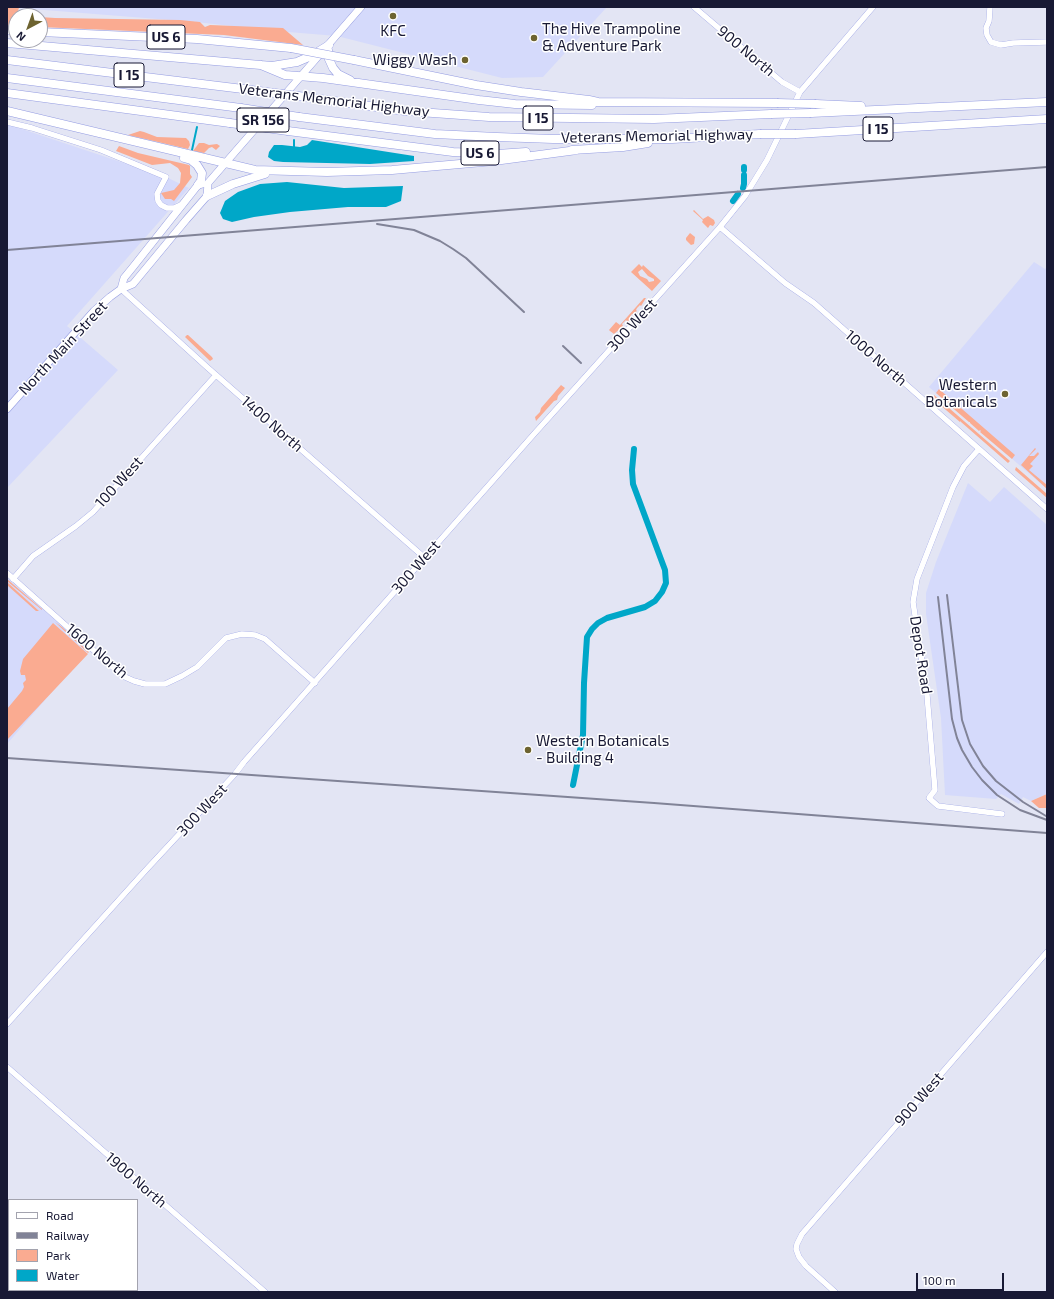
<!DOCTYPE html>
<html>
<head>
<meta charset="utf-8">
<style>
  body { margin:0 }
  #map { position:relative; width:1054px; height:1299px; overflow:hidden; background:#e3e5f4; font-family:"Exo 2",sans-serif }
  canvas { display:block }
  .frame { position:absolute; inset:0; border:8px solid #181934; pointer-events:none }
  .legend { position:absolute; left:8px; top:1199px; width:130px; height:92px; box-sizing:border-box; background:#fff; border:1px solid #a3a3ae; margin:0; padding:5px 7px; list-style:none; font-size:12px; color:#181934 }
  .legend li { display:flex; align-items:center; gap:8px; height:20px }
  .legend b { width:20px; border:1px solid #a3a3ae }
  .north { position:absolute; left:8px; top:8px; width:40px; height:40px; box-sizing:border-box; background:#fff; border:1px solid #a3a3ae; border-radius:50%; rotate:221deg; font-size:11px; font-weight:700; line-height:16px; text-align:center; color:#181934 }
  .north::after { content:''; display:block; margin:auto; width:14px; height:18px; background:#6d6330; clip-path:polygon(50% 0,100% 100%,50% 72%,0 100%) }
  .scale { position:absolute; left:916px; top:1273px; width:88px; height:18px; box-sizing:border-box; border:2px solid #181934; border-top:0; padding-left:5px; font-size:12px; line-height:14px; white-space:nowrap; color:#181934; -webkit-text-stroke:3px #fff; paint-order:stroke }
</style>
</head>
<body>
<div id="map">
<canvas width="1054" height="1299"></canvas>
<div class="frame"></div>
<ul class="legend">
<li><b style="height:5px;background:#fff"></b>Road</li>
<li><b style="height:5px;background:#818397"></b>Railway</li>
<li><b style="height:11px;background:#faab91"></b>Park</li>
<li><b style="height:11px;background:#00a7c8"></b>Water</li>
</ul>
<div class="north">N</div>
<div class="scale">100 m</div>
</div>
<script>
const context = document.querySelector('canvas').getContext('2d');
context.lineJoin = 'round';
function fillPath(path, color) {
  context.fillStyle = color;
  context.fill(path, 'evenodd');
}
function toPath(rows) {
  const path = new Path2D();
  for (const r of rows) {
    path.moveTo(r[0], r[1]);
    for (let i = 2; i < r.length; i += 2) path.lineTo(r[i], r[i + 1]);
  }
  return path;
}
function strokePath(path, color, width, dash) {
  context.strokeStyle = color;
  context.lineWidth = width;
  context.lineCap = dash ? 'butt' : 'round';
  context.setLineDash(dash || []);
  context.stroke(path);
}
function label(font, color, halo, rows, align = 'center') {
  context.font = font + ' "Exo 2",sans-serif';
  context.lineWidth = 3;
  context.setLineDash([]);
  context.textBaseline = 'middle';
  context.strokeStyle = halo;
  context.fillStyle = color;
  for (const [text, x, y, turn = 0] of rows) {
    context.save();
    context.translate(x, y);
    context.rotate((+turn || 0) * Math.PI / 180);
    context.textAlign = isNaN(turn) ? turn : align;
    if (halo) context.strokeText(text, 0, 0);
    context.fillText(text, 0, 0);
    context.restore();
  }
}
fillPath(toPath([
  [18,7,607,7,543,77,502,78,337,36,276,31,196,22,19,8],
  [7,124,166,177,189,188,67,326,118,370,7,488],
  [1034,262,1045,269,1047,267,1047,489,929,387],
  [968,483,990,502,1004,487,1047,525,1047,794,1031,801,1023,797,1019,804,1001,794,996,799,945,795,941,718,926,614,926,593,936,562],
  [7,578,89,649,7,744]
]), '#d5dafb');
fillPath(toPath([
  [7,7,18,7,19,8,17,13,35,16,16,16,16,26,7,26],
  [40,17,55,18,180,20,200,22,205,27,210,25,283,28,303,45,224,35,40,27],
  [140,131,144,132,157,137,186,138,189,141,190,145,188,149,128,135],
  [199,143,204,143,209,145,217,144,220,146,216,150,212,147,209,148,204,153,193,151],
  [119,146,138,153,189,165,190,166,190,174,192,177,174,201,171,199,165,199,161,193,174,190,180,183,181,173,178,168,170,163,152,165,116,151],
  [694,210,703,219,708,216,714,220,715,223,713,226,710,225,708,228,702,222,703,220,693,211],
  [690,233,695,237,694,244,691,245,686,240,686,238],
  [639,264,642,267,643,265,661,281,652,291,631,272],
  [642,269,648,276,654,279,654,281,649,282,647,279,640,276,638,272],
  [644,298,646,298,641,306,640,305,637,308,636,310,637,311,631,315,628,322,626,320,622,324,623,326,614,334,610,331,609,330,616,322,620,325],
  [187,335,188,335,212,357,213,359,210,361,185,337],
  [561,385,565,388,558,396,557,400,554,401,536,421,535,417,540,412,541,408],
  [939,389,1015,455,1012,459,980,432,981,431,980,430,979,431,970,423,970,422,969,422,948,404,949,403,945,402,947,399,945,397,943,399,936,393],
  [934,395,1010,461,1008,463,961,422,961,421,960,422,932,398],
  [1035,448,1036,449,1029,456,1034,456,1038,452,1039,454,1030,464,1033,466,1029,470,1047,485,1047,489,1021,465],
  [1016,467,1047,494,1047,498,1015,470],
  [7,579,42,609,42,610,7,581],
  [7,582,39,611,40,611,36,611,7,585],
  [55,622,62,627,89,652,88,653],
  [53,623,88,654,7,740,7,709,22,691,24,687,23,683,26,680,25,675,21,675,20,671,23,659],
  [1047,794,1047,808,1039,808,1031,801]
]), '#faab91');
fillPath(toPath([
  [312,140,414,156,414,161,370,164,283,162,274,161,268,157,269,152,274,145,282,145,300,147,307,145],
  [287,182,344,188,403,186,401,201,386,207,348,207,290,212,254,217,232,222,223,219,220,213,225,201,238,192,260,184]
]), '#00a7c8');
strokePath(toPath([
  [294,147,294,140],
  [192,150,197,127]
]), '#00a7c8', 2);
strokePath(toPath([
  [744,170,744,167],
  [743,188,744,184,744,175],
  [733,201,738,194],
  [573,785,583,735,584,683,587,637,592,629,598,623,607,618,645,607,655,601,662,592,666,583,665,570,633,484,632,470,634,449]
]), '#00a7c8', 6);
const minor = toPath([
  [694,7,782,82,800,92],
  [990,7,989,21,986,28,987,35,991,42,1001,45,1013,43,1047,42],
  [7,122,32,128,101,150,166,177,157,194,158,201,161,205,167,208,174,208,183,204],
  [720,227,785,283,814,303,1047,509],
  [121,289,208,368,425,558],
  [979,449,964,466,953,487,917,579,913,602,927,695,935,790,929,798,938,806,1002,814],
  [7,573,109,664,125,677,134,681,145,684,165,684,182,676,197,667,226,638,242,634,255,635,265,639,315,683],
  [13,579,33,556,76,526,93,512,216,375],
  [7,1024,145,871,235,774,244,762,534,434,720,227,745,196,767,160,800,92,873,7],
  [7,1067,265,1292],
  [835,1292,806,1266,799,1257,796,1249,797,1244,802,1234,1047,952]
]);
const major = toPath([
  [121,289,124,278,133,267,198,185,202,184],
  [7,409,94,311,110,297,121,289,133,284,186,220,207,196,208,183,361,7]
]);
const highway = toPath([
  [7,30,16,31],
  [40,32,197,39,291,48],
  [7,43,272,66,297,62,311,56,329,45],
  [328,50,328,57,333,68,338,74,350,80],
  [7,60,251,90],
  [354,60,476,85,521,92,589,100,598,102,777,103],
  [261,65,285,75,323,78,479,100,515,104,592,105],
  [7,78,241,108],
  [7,93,230,123],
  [306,97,405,111,489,117,654,119,771,114],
  [816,104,861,106],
  [7,111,255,170,327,172,392,170,494,161,577,150],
  [811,113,1047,102],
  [299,117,435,134,497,137,553,139,672,139,760,134],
  [288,131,453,152,497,154,526,152],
  [796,134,1047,119],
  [572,150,623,147,648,143],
  [184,158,191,160,197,165,202,173,201,181,198,185],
  [207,196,233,184,265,174]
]);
strokePath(minor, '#949ce2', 6);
strokePath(major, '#949ce2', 8);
strokePath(highway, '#949ce2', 9);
strokePath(minor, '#fff', 5.5);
strokePath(major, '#fff', 7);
strokePath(highway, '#fff', 8);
strokePath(toPath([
  [377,224,414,230,440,241,453,249,466,258,524,312],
  [7,250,1047,167],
  [563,346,581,363],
  [947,595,962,720,970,744,983,766,996,781,1023,802,1046,816],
  [938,597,952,719,957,738,962,750,972,767,982,780,997,795,1020,810,1047,820],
  [7,758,654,803,1047,833]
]), '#818397', 2);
const highwayBridge = toPath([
  [291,48,354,60],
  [251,90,306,97],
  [777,103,816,104],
  [241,108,299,117],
  [771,114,811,113],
  [230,123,288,131],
  [760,134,796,134]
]);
strokePath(highwayBridge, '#949ce2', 9, []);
strokePath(highwayBridge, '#fff', 8);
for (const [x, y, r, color] of [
  [393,16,4,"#6d6330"],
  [534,38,4,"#6d6330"],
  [465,60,4,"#6d6330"],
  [1005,394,4,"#6d6330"],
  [528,750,4,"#6d6330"]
]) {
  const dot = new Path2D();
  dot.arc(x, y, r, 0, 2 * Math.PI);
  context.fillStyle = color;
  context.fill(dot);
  strokePath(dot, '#fff', 1.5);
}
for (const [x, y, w] of [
  [166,37,38],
  [129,75,30],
  [538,118,30],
  [263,120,52],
  [878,129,30],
  [480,153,38]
]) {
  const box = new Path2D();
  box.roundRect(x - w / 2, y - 12, w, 24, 3);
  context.fillStyle = '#fff';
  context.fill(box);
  strokePath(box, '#181934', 1);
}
label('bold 14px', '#181934', null, [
  ["US 6",166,37],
  ["I 15",129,75],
  ["I 15",538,118],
  ["SR 156",263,120],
  ["I 15",878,129],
  ["US 6",480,153]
]);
label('15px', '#181934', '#fff', [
  ["The Hive Trampoline",542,29],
  ["& Adventure Park",542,46],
  ["KFC",393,31,"center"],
  ["Wiggy Wash",457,60,"right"],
  ["Western",997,385,"right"],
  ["Botanicals",997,402,"right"],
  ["Western Botanicals",536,741],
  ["- Building 4",536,758]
], 'left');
label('15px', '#181934', '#fff', [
  ["900 North",746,51,40],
  ["Veterans Memorial Highway",334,100,7],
  ["Veterans Memorial Highway",657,136,-1],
  ["300 West",632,325,-48],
  ["North Main Street",63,348,-47],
  ["1000 North",876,358,41],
  ["1400 North",272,424,41],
  ["100 West",119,482,-48],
  ["300 West",416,567,-49],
  ["1600 North",97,651,40],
  ["Depot Road",921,655,81],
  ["300 West",202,810,-47],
  ["900 West",919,1099,-49],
  ["1900 North",136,1180,41]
]);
</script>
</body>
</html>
